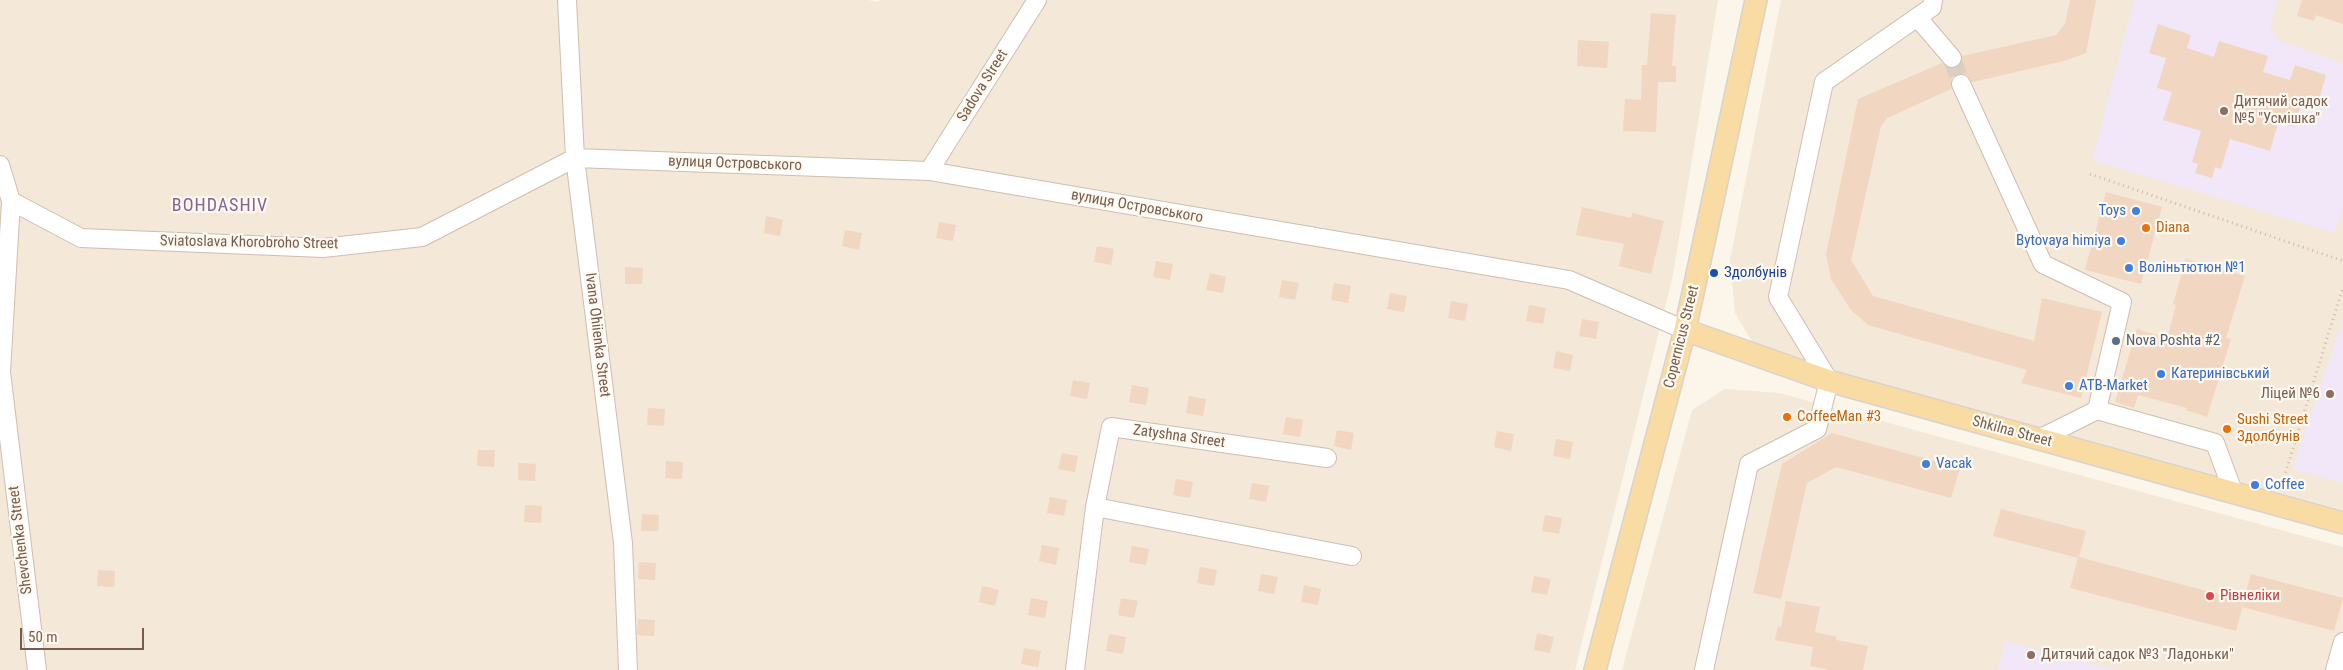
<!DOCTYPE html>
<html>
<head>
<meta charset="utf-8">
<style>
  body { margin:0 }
  #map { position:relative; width:2343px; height:670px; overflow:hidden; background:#fcf5e9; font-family:"Roboto Condensed",sans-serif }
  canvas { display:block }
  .scale { position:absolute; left:20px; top:628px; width:124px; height:22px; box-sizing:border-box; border:2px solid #775d4d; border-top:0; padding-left:6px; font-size:15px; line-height:18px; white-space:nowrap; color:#775d4d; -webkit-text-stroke:4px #fff9f0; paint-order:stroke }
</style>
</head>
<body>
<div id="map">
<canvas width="2343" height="670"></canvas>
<div class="scale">50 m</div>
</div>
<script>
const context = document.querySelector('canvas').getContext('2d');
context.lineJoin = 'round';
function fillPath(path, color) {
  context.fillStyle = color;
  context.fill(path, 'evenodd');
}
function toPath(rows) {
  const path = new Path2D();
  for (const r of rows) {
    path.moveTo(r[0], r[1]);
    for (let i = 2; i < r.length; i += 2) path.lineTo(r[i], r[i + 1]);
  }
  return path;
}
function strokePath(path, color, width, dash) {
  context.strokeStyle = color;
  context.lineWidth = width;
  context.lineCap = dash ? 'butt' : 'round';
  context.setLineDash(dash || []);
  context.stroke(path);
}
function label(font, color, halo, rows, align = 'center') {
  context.font = font + ' "Roboto Condensed",sans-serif';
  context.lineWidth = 4.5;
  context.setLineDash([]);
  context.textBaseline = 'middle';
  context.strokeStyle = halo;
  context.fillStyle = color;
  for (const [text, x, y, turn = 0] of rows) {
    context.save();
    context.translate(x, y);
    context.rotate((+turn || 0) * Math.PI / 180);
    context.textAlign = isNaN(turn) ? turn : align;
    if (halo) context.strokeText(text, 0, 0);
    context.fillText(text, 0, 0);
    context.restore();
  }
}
fillPath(toPath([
  [0,0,868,0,877,2,880,0,1718,0,1673,275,1575,670,0,670],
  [1781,0,2343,0,2343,510,1840,372,1752,342,1735,313,1730,260],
  [1725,389,1779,393,2343,547,2343,670,1622,670,1692,410]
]), '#f4e8d8');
fillPath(toPath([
  [2134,0,2278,0,2270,27,2277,40,2343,63,2343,207,2334,233,2092,160],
  [2343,319,2343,483,2292,469],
  [2005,641,2117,670,1998,670]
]), '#f2e6f9');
fillPath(toPath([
  [2070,0,2096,0,2086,53,2064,61,1972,82,1967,75,1957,74,1952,78,1951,89,1887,118,1881,126,1851,260,1873,296,2034,341,2042,298,2102,312,2081,398,2021,383,2027,370,1868,325,1851,310,1831,279,1826,254,1858,99,1942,63,1948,68,1954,68,1962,62,1962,56,2056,35,2065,24],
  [2302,0,2343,0,2343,24,2316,15,2314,21,2297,16],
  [1651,13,1676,15,1672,66,1676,66,1676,82,1658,82,1656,132,1623,131,1625,99,1641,100,1642,65,1647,65],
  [2158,24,2191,35,2187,48,2214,57,2219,41,2268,56,2263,72,2290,80,2295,65,2326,75,2318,104,2303,99,2294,127,2278,123,2270,151,2230,139,2221,169,2215,167,2212,178,2195,173,2198,164,2192,162,2201,131,2163,120,2172,92,2157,88,2166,58,2149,53],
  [1578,40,1609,42,1607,68,1577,66],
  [2106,192,2162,207,2141,284,2085,270],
  [1582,207,1631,218,1632,213,1664,221,1651,274,1619,266,1624,244,1576,235],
  [766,216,783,220,780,236,764,233],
  [939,222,956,225,953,241,936,238],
  [845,230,862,233,859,250,842,246],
  [1097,246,1114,249,1111,265,1094,262],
  [2186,259,2245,276,2226,338,2231,339,2207,417,2186,410,2187,408,2138,395,2134,408,2115,402,2137,329,2167,338,2176,305,2173,304],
  [1156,261,1173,264,1170,280,1153,277],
  [625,267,643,268,642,284,625,284],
  [1210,273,1226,277,1223,293,1206,290],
  [1282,280,1299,283,1295,300,1279,297],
  [1334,283,1351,286,1348,303,1331,300],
  [1390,293,1407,296,1404,312,1387,309],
  [1451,301,1468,304,1465,321,1448,318],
  [1529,305,1546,308,1543,324,1526,321],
  [1582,319,1599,322,1596,339,1579,336],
  [1556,351,1573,355,1570,371,1553,368],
  [1073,380,1090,383,1087,399,1070,396],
  [1132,385,1149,388,1146,405,1129,402],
  [1189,396,1206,399,1203,416,1186,413],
  [648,408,665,409,664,426,647,425],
  [1286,417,1303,420,1300,437,1283,434],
  [1337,430,1354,433,1351,450,1334,446],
  [1497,431,1514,434,1511,451,1494,447],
  [1832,433,1960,468,1951,498,1836,467,1807,483,1781,599,1753,593,1782,464],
  [1556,439,1573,442,1570,459,1553,456],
  [478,450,495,450,494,467,477,466],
  [1062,453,1078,456,1075,472,1058,469],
  [666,461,683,462,682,479,665,478],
  [518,463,536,464,535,481,518,480],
  [1176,479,1193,482,1190,498,1173,495],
  [1252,483,1269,486,1266,502,1249,499],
  [1050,497,1067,500,1064,516,1047,513],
  [525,505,542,506,541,523,524,522],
  [2001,509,2086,531,2079,557,2244,601,2236,631,2070,588,2078,558,1993,536],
  [642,514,659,515,658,531,641,531],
  [1545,515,1562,518,1559,534,1542,531],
  [1042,545,1059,548,1056,565,1039,561],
  [1132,546,1149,549,1146,565,1129,562],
  [639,562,656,563,655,580,638,579],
  [1200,567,1217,570,1214,586,1197,583],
  [98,570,115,571,114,587,97,586],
  [1261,574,1278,577,1274,594,1258,591],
  [2251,574,2343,598,2334,631,2242,607],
  [1534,576,1551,579,1547,595,1531,592],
  [1304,585,1321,589,1318,605,1301,602],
  [982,586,999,590,995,606,979,602],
  [1031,598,1048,601,1045,618,1028,615],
  [1121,598,1138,601,1134,618,1118,615],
  [1786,601,1820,607,1815,632,1837,637,1836,640,1868,646,1863,670,1829,670,1810,666,1813,647,1775,640,1778,626,1781,627],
  [638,619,655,620,654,636,637,635],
  [1537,633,1554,637,1550,653,1534,650],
  [1109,634,1126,637,1123,654,1106,651],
  [1024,648,1041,651,1038,667,1021,664]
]), '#f1d6c1');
strokePath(toPath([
  [1952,58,1961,84]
]), '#dbcfc2', 18, [18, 9]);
const minor = toPath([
  [567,0,575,158,623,543,628,670],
  [1917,17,1952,58],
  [1961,84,2043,264,2122,302,2097,410],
  [0,165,11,201,81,238,323,248,422,237,575,158,929,171,1569,280,1685,330],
  [929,171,1037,0],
  [11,201,1,372,37,670],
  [2039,439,2097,410,2215,443,2234,494],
  [1095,507,1352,556],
  [1075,670,1095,507,1111,427,1327,458],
  [1704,670,1749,464,1817,429,1829,381,1778,297,1824,82,1932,7,1933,0],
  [2335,670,2343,642]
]);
const major = toPath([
  [1685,330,1829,381,2343,523],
  [1595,670,1685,330,1756,0]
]);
strokePath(minor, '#cfbeaf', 20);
strokePath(major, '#d9d2cd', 24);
strokePath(toPath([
  [2090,174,2343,261],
  [2281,487,2343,287]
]), '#d7b9a4', 3, [1, 4]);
strokePath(minor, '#fff', 18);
strokePath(major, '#f9dba4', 21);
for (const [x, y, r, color] of [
  [2224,111,5,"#8d6e63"],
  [2136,211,5,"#3f7fe0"],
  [2146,228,5,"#e8710a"],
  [2121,241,5,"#3f7fe0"],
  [2129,268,5,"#3f7fe0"],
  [1714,273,5,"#1a4fb4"],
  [2116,341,5,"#5c6f8a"],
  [2161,374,5,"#3f7fe0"],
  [2069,386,5,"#3f7fe0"],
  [2330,394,5,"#8d6e63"],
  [1787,417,5,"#e8710a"],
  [2227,429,5,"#e8710a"],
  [1926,464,5,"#3f7fe0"],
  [2255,485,5,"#3f7fe0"],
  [2210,596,5,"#e0444e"],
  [2031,655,5,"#8d6e63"]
]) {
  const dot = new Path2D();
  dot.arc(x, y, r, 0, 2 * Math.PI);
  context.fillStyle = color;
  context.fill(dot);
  strokePath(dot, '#fff9f0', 2);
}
label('15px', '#775d4d', '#fff9f0', [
  ["Sadova Street",983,86,-58],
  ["вулиця Островського",735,164,2],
  ["вулиця Островського",1137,207,10],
  ["Sviatoslava Khorobroho Street",249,243,1],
  ["Ivana Ohiienka Street",597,335,83],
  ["Copernicus Street",1682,337,-76],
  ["Shkilna Street",2012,432,15],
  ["Zatyshna Street",1179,437,8],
  ["Shevchenka Street",21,540,-97]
]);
label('15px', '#785e54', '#fff9f0', [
  ["Дитячий садок",2234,102],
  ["№5 \"Усмішка\"",2234,119],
  ["Ліцей №6",2320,394,"right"],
  ["Дитячий садок №3 \"Ладоньки\"",2041,655]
], 'left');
label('15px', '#366cbe', '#fff9f0', [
  ["Toys",2126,211,"right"],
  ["Bytovaya himiya",2111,241,"right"],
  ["Воліньтютюн №1",2139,268],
  ["Катеринівський",2171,374],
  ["ATB-Market",2079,386],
  ["Vacak",1936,464],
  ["Coffee",2265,485]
], 'left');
label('15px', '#c56008', '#fff9f0', [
  ["Diana",2156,228],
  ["CoffeeMan #3",1797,417],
  ["Sushi Street",2237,420],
  ["Здолбунів",2237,437]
], 'left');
label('15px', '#164399', '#fff9f0', [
  ["Здолбунів",1724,273]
], 'left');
label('15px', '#4e5e75', '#fff9f0', [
  ["Nova Poshta #2",2126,341]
], 'left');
label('15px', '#be3a42', '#fff9f0', [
  ["Рівнеліки",2220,596]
], 'left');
context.letterSpacing = '1px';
label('18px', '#846593', '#fff9f0', [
  ["BOHDASHIV",220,206]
]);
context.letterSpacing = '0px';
</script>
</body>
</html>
